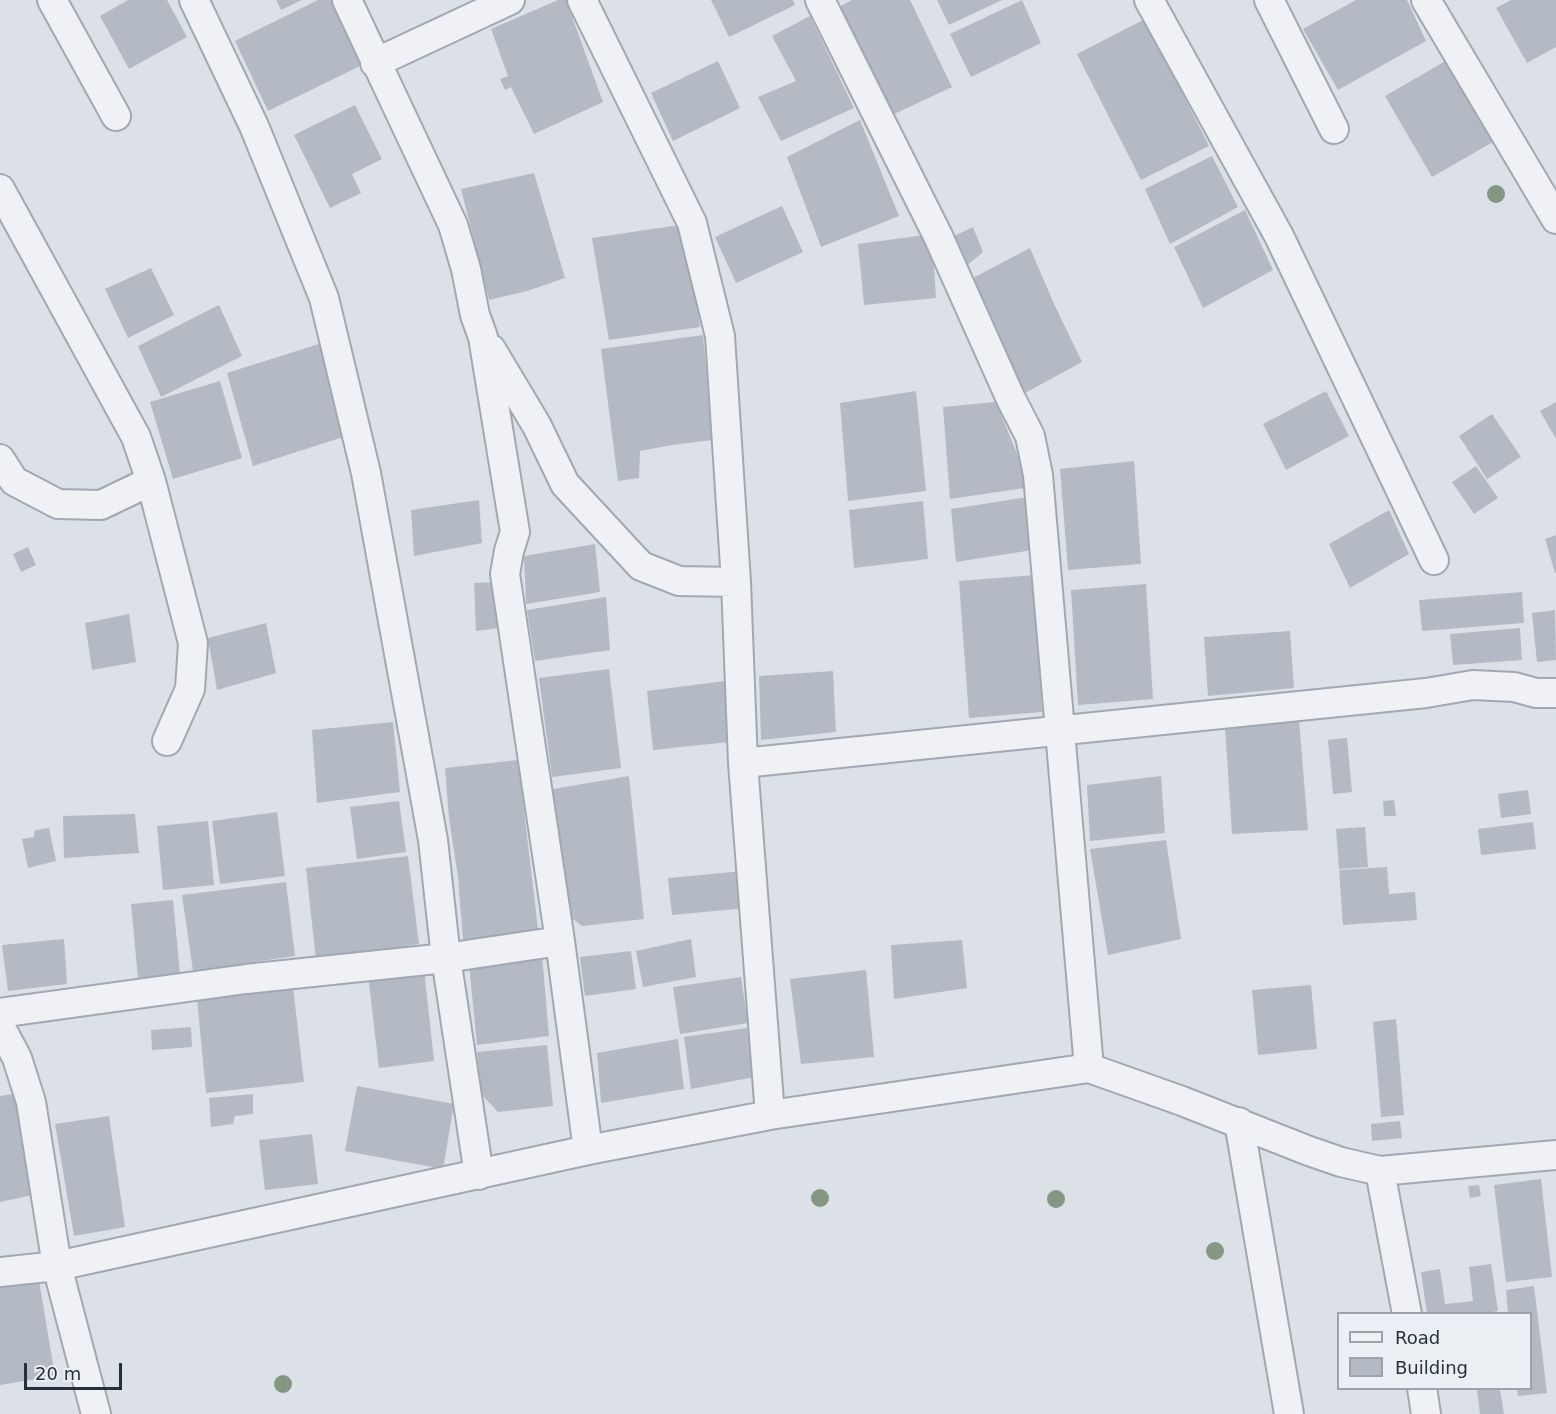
<!DOCTYPE html>
<html>
<head>
<meta charset="utf-8">
<style>
  body { margin:0 }
  #map { position:relative; width:1556px; height:1414px; overflow:hidden; background:#dce1e7; font-family:"DejaVu Sans",sans-serif }
  canvas { display:block }
  .legend { position:absolute; left:1337px; top:1312px; width:195px; height:78px; box-sizing:border-box; background:#ebf0f4; border:2px solid #9ca3ab; margin:0; padding:8px 10px; list-style:none; font-size:18px; color:#25303d }
  .legend li { display:flex; align-items:center; gap:12px; height:30px }
  .legend b { width:30px; border:2px solid #9ca3ab }
  .scale { position:absolute; left:24px; top:1363px; width:98px; height:27px; box-sizing:border-box; border:3px solid #25303d; border-top:0; padding-left:8px; font-size:18px; line-height:21px; white-space:nowrap; color:#25303d; -webkit-text-stroke:4px #ebf0f4; paint-order:stroke }
</style>
</head>
<body>
<div id="map">
<canvas width="1556" height="1414"></canvas>
<ul class="legend">
<li><b style="height:8px;background:#eff1f5"></b>Road</li>
<li><b style="height:16px;background:#b3bac4"></b>Building</li>
</ul>
<div class="scale">20 m</div>
</div>
<script>
const context = document.querySelector('canvas').getContext('2d');
context.lineJoin = 'round';
function fillPath(path, color) {
  context.fillStyle = color;
  context.fill(path, 'evenodd');
}
function toPath(rows) {
  const path = new Path2D();
  for (const r of rows) {
    path.moveTo(r[0], r[1]);
    for (let i = 2; i < r.length; i += 2) path.lineTo(r[i], r[i + 1]);
  }
  return path;
}
function strokePath(path, color, width, dash) {
  context.strokeStyle = color;
  context.lineWidth = width;
  context.lineCap = dash ? 'butt' : 'round';
  context.setLineDash(dash || []);
  context.stroke(path);
}
fillPath(toPath([
  [128,0,167,0,187,37,129,69,100,16],
  [276,0,302,0,281,10],
  [318,0,331,0,362,65,268,111,235,41],
  [558,0,566,0,603,102,534,134,511,87,505,90,500,79,508,76,491,29],
  [711,0,793,0,795,5,729,37],
  [852,0,910,0,952,87,892,115,839,7],
  [937,0,1002,0,949,25],
  [1022,0,1041,43,971,77,950,34],
  [1356,0,1407,0,1426,41,1338,90,1303,29],
  [1511,0,1556,0,1556,47,1527,63,1496,8],
  [810,16,854,108,781,141,758,97,796,81,772,36],
  [1145,19,1209,146,1141,180,1077,54],
  [1449,59,1493,142,1432,177,1385,96],
  [718,61,740,108,673,141,651,93],
  [355,105,382,159,352,174,361,193,330,208,294,135],
  [860,120,899,216,821,247,787,157],
  [1212,156,1238,207,1170,244,1145,189],
  [534,173,565,278,527,291,489,300,461,189],
  [782,206,803,252,736,283,715,237],
  [1245,210,1273,270,1203,308,1174,247],
  [686,224,700,327,609,340,592,238],
  [973,227,983,252,965,267,952,237],
  [932,234,936,298,864,305,858,244],
  [1030,248,1055,306,1082,362,1025,393,973,278],
  [151,268,174,315,128,338,105,289],
  [219,305,242,356,161,397,138,346],
  [703,335,713,440,672,445,640,451,639,478,618,481,601,349],
  [322,343,346,436,253,466,227,373],
  [220,381,242,458,173,479,150,402],
  [916,391,926,491,848,501,840,403],
  [1326,391,1349,436,1286,470,1263,424],
  [996,402,1022,466,1025,488,950,499,943,407],
  [1556,402,1556,439,1540,411],
  [1492,414,1521,457,1487,479,1459,436],
  [1134,461,1141,564,1068,570,1060,469],
  [1476,466,1498,498,1474,514,1452,482],
  [1028,497,1033,550,956,562,951,509],
  [479,500,482,543,414,556,411,510],
  [923,501,928,559,854,568,849,510],
  [1389,510,1409,554,1350,588,1329,544],
  [1556,535,1556,573,1555,573,1545,539],
  [595,544,600,592,526,604,524,556],
  [28,547,36,565,21,572,13,554],
  [1035,575,1042,712,969,718,959,581],
  [496,582,499,628,476,631,474,583],
  [1146,584,1153,699,1078,705,1071,590],
  [1522,592,1524,623,1422,631,1419,600],
  [606,597,610,650,535,661,527,610],
  [1555,610,1556,660,1537,662,1532,613],
  [129,614,136,662,92,670,85,623],
  [266,623,276,673,217,690,208,638],
  [1520,628,1522,660,1453,665,1450,634],
  [1290,631,1294,688,1208,696,1204,637],
  [609,669,621,768,552,777,539,678],
  [833,671,836,732,761,740,759,676],
  [725,681,729,742,653,750,647,691],
  [1299,720,1308,830,1232,834,1225,727],
  [393,722,400,792,317,803,312,730],
  [1347,738,1352,792,1333,794,1328,740],
  [518,760,538,929,463,940,458,877,449,818,445,768],
  [629,776,644,919,582,926,569,916,553,789],
  [1161,776,1165,833,1090,841,1087,785],
  [1528,790,1531,814,1501,818,1498,794],
  [1394,800,1396,816,1384,816,1383,801],
  [399,801,406,852,357,859,350,807],
  [277,812,285,876,220,884,212,821],
  [135,814,139,853,64,858,63,816],
  [208,821,214,885,163,890,157,826],
  [1533,822,1536,849,1481,855,1478,829],
  [1365,827,1368,867,1339,869,1336,829],
  [49,828,56,861,28,868,22,839,34,837,35,830],
  [1166,840,1181,939,1108,955,1090,849],
  [408,856,419,944,316,960,306,868],
  [1387,867,1389,894,1415,892,1417,920,1343,925,1339,870],
  [744,871,747,908,672,915,668,878],
  [286,882,295,956,193,971,182,895],
  [173,900,180,974,138,978,131,904],
  [64,939,67,984,8,991,2,945],
  [691,939,696,977,643,987,636,951],
  [962,940,967,988,894,999,891,945],
  [631,951,636,989,585,996,580,957],
  [542,955,549,1036,477,1045,469,964],
  [424,969,434,1061,379,1068,368,975],
  [866,970,874,1057,801,1064,790,979],
  [741,977,748,1023,680,1034,673,987],
  [1311,985,1317,1049,1258,1055,1252,990],
  [293,987,304,1082,206,1093,197,999],
  [1396,1019,1404,1115,1381,1117,1373,1022],
  [191,1027,192,1047,152,1050,151,1030],
  [747,1028,755,1077,691,1089,684,1037],
  [678,1039,684,1089,601,1103,597,1053],
  [547,1045,553,1106,498,1112,482,1095,477,1052],
  [357,1086,454,1104,443,1169,345,1151],
  [19,1093,33,1195,0,1202,0,1096],
  [253,1094,253,1114,235,1116,233,1124,211,1127,209,1098],
  [109,1116,125,1227,74,1236,55,1124],
  [1400,1121,1402,1138,1372,1141,1371,1124],
  [312,1134,318,1184,265,1190,259,1140],
  [1541,1179,1552,1277,1506,1282,1494,1185],
  [1479,1185,1481,1196,1470,1198,1468,1186],
  [1491,1264,1498,1311,1482,1314,1427,1314,1421,1272,1440,1269,1445,1304,1473,1301,1469,1267],
  [39,1280,55,1376,0,1385,0,1287],
  [1534,1286,1547,1393,1518,1396,1517,1389,1530,1388,1530,1314,1508,1314,1506,1290],
  [1477,1389,1500,1389,1504,1414,1480,1414]
]), '#b3bac4');
const minor = toPath([
  [52,0,116,116],
  [194,0,254,126,324,298,366,473,433,840,446,958,479,1175],
  [347,0,453,225,466,269,475,315,483,337,515,532,509,551,505,574,560,941,588,1150],
  [582,0,692,223,720,336,736,582,743,763,770,1115],
  [820,0,938,236,1010,397,1030,436,1038,475,1089,1068],
  [1149,0,1279,236,1434,560],
  [1269,0,1334,129],
  [1426,0,1556,219],
  [375,63,510,0],
  [0,189,136,437,151,481,193,643,190,689,167,741],
  [491,349,537,426,565,484,641,566,679,581,736,582],
  [0,459,14,481,58,504,101,505,151,481],
  [743,763,1426,693,1473,685,1514,687,1536,693,1556,693],
  [0,1013,246,979,446,958,560,941],
  [0,1026,17,1058,31,1102,57,1266,96,1414],
  [1239,1122,1289,1414],
  [1380,1171,1407,1314],
  [0,1272,57,1266,588,1150,770,1115,1089,1068,1182,1101,1309,1151,1341,1162,1380,1171,1556,1155],
  [1422,1388,1426,1414]
]);
strokePath(minor, '#a1a8b1', 32);
strokePath(minor, '#eff1f5', 28);
context.fillStyle = '#859683';
for (const [x, y] of [
  [1496,194],
  [820,1198],
  [1056,1199],
  [1215,1251],
  [283,1384]
]) {
  context.beginPath();
  context.arc(x, y, 9, 0, 2 * Math.PI);
  context.fill();
}
</script>
</body>
</html>
